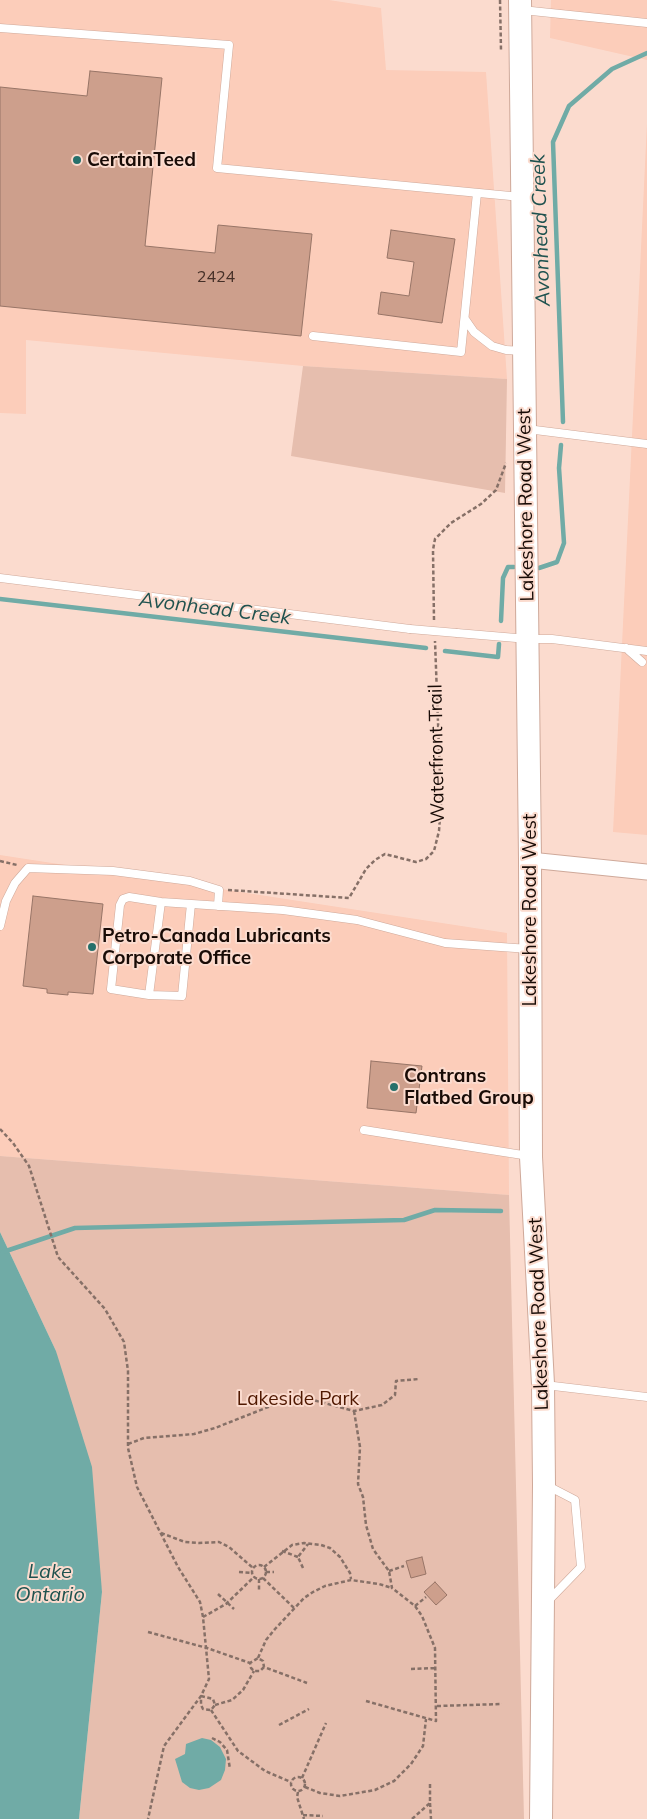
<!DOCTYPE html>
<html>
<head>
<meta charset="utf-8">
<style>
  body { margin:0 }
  canvas { display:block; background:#fbdbce }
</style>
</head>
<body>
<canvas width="647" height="1819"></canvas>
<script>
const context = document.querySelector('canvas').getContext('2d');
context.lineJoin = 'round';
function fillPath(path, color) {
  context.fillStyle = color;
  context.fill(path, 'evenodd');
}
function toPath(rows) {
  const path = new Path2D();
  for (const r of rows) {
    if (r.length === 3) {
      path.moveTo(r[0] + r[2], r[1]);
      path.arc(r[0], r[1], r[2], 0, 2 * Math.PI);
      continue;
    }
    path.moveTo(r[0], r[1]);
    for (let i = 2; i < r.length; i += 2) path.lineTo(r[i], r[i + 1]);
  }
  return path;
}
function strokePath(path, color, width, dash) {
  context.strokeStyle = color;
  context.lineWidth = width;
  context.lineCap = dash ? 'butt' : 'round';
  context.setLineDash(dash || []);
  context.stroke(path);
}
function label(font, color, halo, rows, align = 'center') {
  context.font = font + ' Mulish,sans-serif';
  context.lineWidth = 4;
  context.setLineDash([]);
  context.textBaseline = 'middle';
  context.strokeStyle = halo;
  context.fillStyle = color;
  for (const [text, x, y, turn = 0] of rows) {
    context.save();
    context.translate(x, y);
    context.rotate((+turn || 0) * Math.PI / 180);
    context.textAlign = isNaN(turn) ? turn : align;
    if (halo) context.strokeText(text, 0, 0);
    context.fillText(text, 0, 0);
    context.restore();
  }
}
fillPath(toPath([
  [0,0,329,0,381,8,386,70,486,72,507,379,303,366,26,340,26,414,0,413],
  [551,0,647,0,647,60,550,38],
  [647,123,647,835,613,832],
  [0,855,507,933,509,1195,0,1156]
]), '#fccdba');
fillPath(toPath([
  [303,366,507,379,505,493,291,456],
  [0,1156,509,1195,524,1819,79,1819,102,1592,56,1351,0,1232]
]), '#e6beae');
fillPath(toPath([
  [0,1232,56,1351,92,1467,102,1592,79,1819,0,1819],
  [202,1738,211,1740,220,1747,226,1759,225,1770,221,1780,209,1788,199,1790,190,1788,182,1782,175,1759,185,1754,186,1744]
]), '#70aba6');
strokePath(toPath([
  [563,422,553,142,569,106,612,69,647,53],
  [539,568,557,562,564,543,559,468,561,445],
  [0,599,426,648],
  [501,621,503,578,508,567,514,567],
  [445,651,498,657,499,644],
  [3,1252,75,1228,404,1220,435,1210,501,1211]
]), '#70aba6', 4.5);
const building = toPath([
  [90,71,162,78,145,246,215,253,218,225,312,234,301,336,0,306,0,87,87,96,90,71],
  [391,230,455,239,442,323,378,314,381,292,409,296,414,262,387,258,391,230],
  [33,896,103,904,93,994,68,992,68,995,47,993,47,989,23,986,33,896],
  [371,1061,422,1066,416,1113,367,1108,371,1061],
  [422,1557,426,1574,411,1578,406,1561,422,1557],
  [435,1582,447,1595,436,1605,424,1592,435,1582]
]);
fillPath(building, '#cd9f8c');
strokePath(building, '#987567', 1);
const service = toPath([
  [522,10,647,23],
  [0,28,229,45,217,168,521,197],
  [465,319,474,332,492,346,506,350,523,351],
  [313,336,461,352,477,193],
  [527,429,647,444],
  [0,578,410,629],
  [457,633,528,639,552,639,647,651],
  [626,648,642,662],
  [161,902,149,995,182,996,191,904],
  [0,926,6,901,15,883,28,868,113,871,190,881,219,890,218,906],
  [149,995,111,989,120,905,123,899,129,897,161,902,283,910,357,920,445,943,529,949],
  [364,1130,529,1156],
  [545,1385,647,1397],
  [548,1601,581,1567,575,1500,548,1486]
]);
const minor = toPath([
  [530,860,647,872]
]);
const primary = toPath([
  [520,0,530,860,531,1157,543,1384,544,1485,541,1819]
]);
strokePath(service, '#cfa99a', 9);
strokePath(minor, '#cfa99a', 17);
strokePath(primary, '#cfa99a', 24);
strokePath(toPath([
  [500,0,501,50],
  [434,620,433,550,435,539,451,523,481,504,496,490,506,463],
  [0,861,17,865],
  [228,890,349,898,366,869,375,860,385,854,416,862,426,859,434,851,439,831,441,803,435,641],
  [0,1129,13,1143,29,1166,58,1257,105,1309,124,1342,128,1371,128,1448,137,1487,178,1567,200,1602,203,1617,209,1679,201,1696,164,1746,148,1819],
  [354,1411,360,1447,358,1484,363,1497,366,1525,373,1549,389,1571,392,1588,415,1606,422,1616,435,1648,436,1721,366,1701],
  [128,1444,144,1438,194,1434,215,1428,291,1398,313,1400,354,1411,382,1405,395,1395,396,1381,419,1379],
  [161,1533,185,1542,199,1543,219,1542,229,1547,253,1568],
  [282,1551,298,1557],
  [259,1572,7],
  [264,1567,292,1545,304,1543,321,1545,330,1548,340,1557,350,1573,351,1579],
  [303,1568,298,1557,308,1544],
  [389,1571,404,1566],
  [239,1572,252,1573],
  [266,1572,274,1572],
  [263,1578,294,1608],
  [259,1579,259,1591],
  [218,1594,234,1609],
  [415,1606,426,1597],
  [203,1617,226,1604,254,1577],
  [148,1632,207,1648,250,1663],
  [258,1658,266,1640,275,1629,304,1598,313,1592,325,1586,351,1580,379,1584,392,1588],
  [264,1667,260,1671,254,1671,251,1668,250,1663,258,1658,263,1661,264,1667,307,1683],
  [411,1669,435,1668],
  [201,1696,213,1699,215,1705,211,1710,203,1709,201,1705,201,1696],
  [215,1705,232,1700,243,1690,254,1671],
  [437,1706,502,1704],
  [211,1710,238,1751,265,1771,291,1782],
  [279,1725,309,1709],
  [212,1738,220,1742,227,1750,230,1769],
  [298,1784,7],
  [302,1778,326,1723],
  [305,1787,320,1793,340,1796,375,1790,394,1781,411,1764,423,1746,426,1719],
  [298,1792,297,1797,304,1819],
  [430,1803,431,1819],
  [303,1815,323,1816],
  [412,1819,430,1803,430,1782]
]), '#867067', 2.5, [4, 2.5]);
strokePath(service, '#fff', 8);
strokePath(minor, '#fff', 15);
strokePath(primary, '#fff', 22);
const serviceBridge = toPath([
  [410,629,457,633]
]);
strokePath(serviceBridge, '#cfa99a', 9, []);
strokePath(serviceBridge, '#fff', 8);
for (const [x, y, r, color] of [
  [77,160,5,"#26706b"],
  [92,947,5,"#26706b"],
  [394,1087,5,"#26706b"]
]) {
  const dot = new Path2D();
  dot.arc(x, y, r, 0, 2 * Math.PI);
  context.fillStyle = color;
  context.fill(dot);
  strokePath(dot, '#fbdbce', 2);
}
label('16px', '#453028', null, [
  ["2424",216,277]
]);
label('bold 19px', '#180b06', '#fbdbce', [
  ["CertainTeed",87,160],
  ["Petro-Canada Lubricants",102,936],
  ["Corporate Office",102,958],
  ["Contrans",404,1076],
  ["Flatbed Group",404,1098]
], 'left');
label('19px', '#180b06', '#fbdbce', [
  ["Lakeshore Road West",526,505,-91],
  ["Waterfront Trail",437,754,-91],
  ["Lakeshore Road West",530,910,-90],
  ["Lakeshore Road West",539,1314,-92]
]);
label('19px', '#501800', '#fbdbce', [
  ["Lakeside Park",298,1399]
]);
label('italic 20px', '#1f524f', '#fbdbce', [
  ["Avonhead Creek",541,230,-92],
  ["Avonhead Creek",215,609,7],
  ["Lake",50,1572],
  ["Ontario",50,1595]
]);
</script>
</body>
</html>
